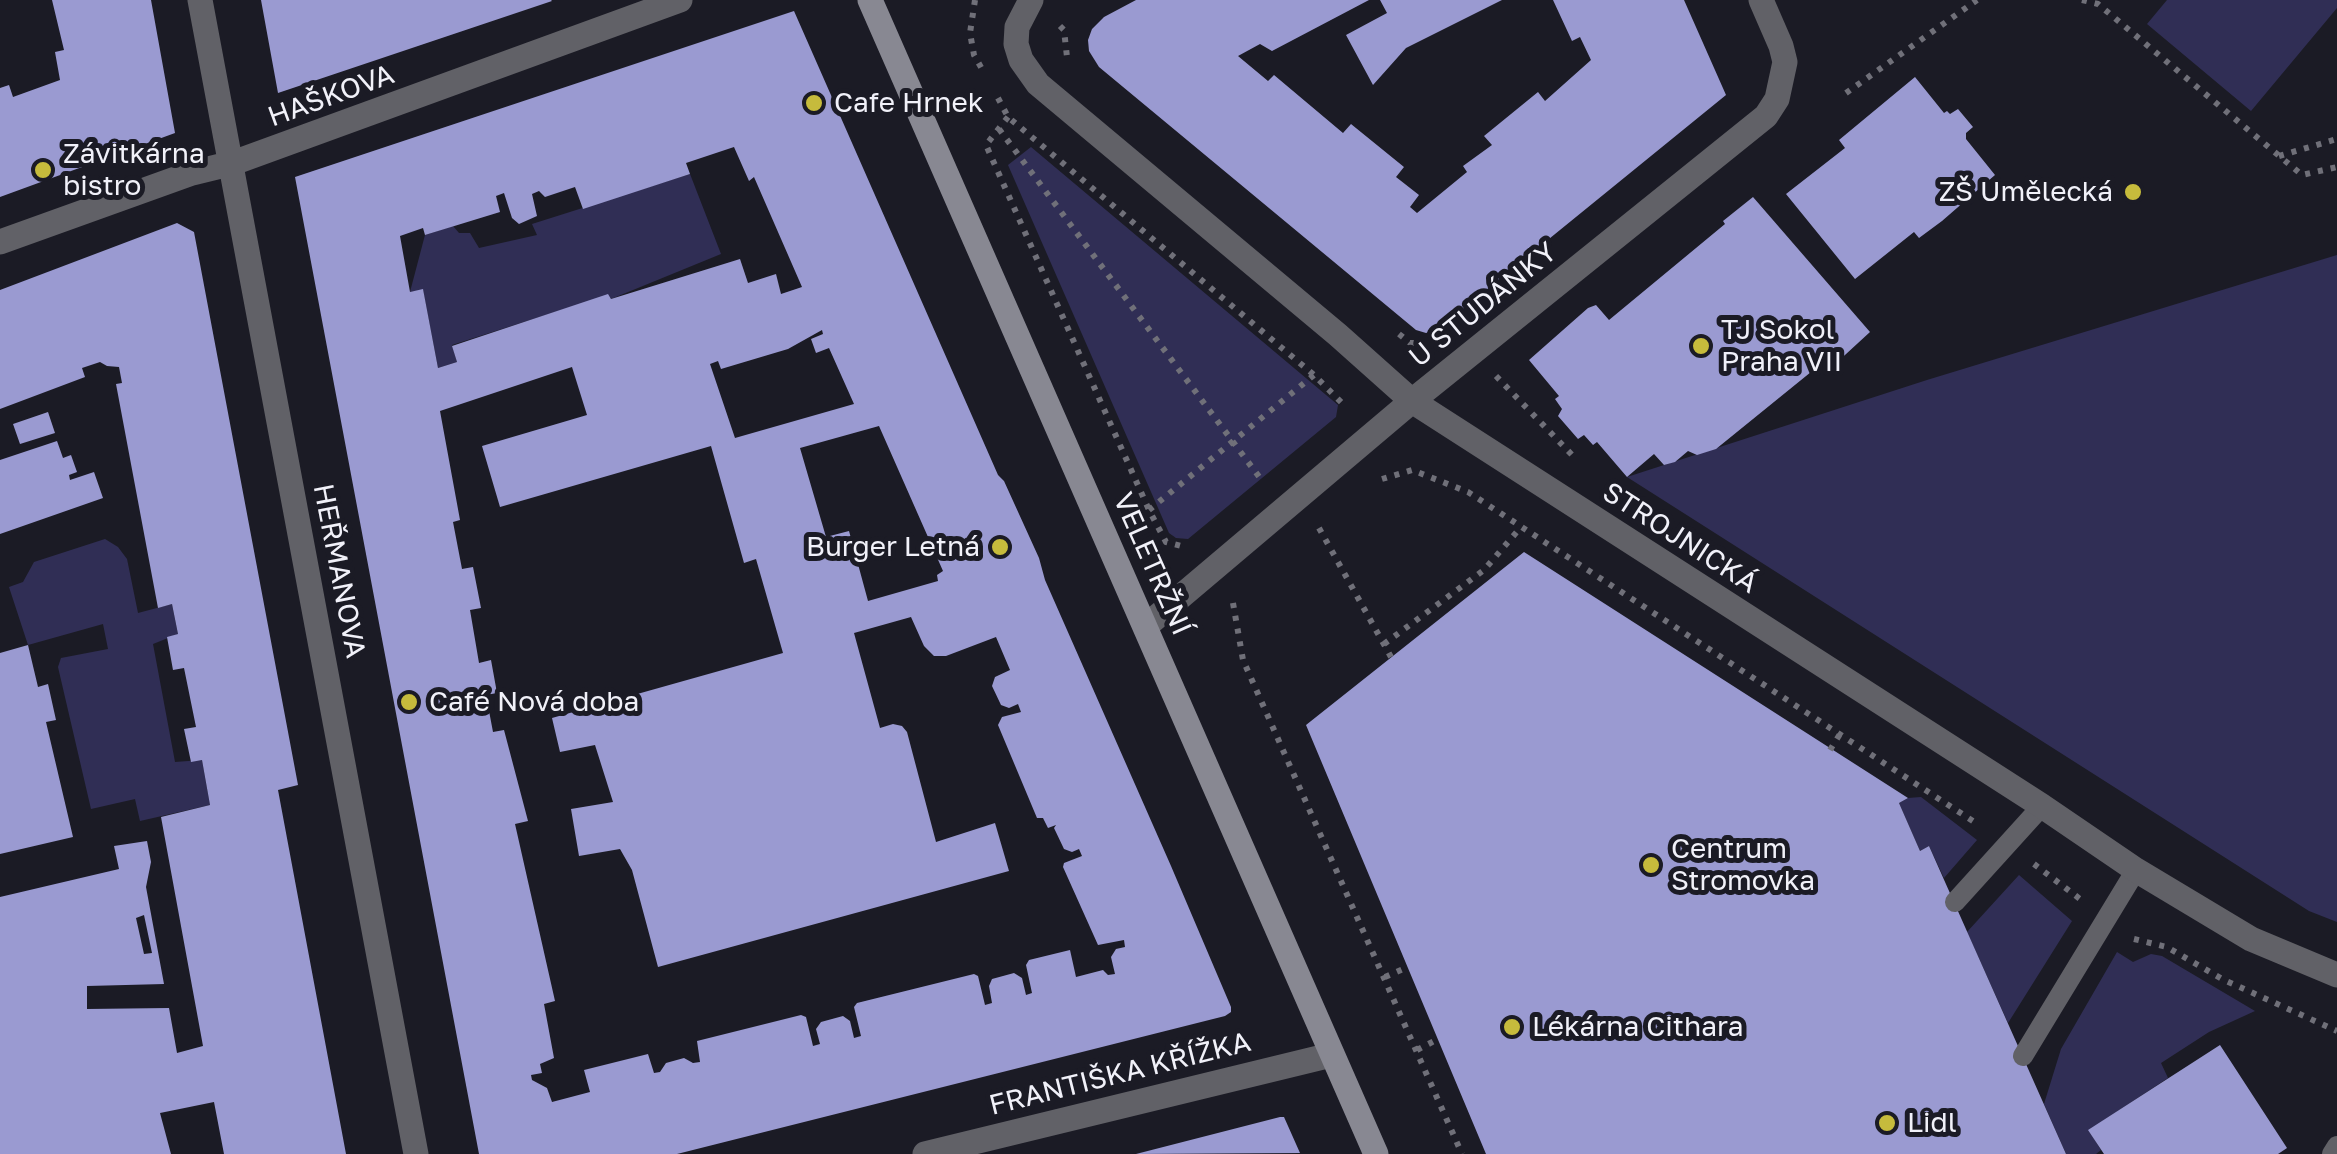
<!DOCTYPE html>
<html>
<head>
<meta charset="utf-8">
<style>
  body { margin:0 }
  canvas { display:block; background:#1b1b25 }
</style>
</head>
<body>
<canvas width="2337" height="1154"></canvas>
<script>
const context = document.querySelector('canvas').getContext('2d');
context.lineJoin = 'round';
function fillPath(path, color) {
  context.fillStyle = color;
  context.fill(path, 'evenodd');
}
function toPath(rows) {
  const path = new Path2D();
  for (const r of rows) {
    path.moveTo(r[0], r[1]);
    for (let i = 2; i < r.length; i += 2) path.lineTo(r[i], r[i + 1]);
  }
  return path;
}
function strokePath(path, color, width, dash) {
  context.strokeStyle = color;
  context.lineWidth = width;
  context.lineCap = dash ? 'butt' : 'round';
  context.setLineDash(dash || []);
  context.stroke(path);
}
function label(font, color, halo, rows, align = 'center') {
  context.font = font + ' "Golos Text",sans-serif';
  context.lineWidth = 10;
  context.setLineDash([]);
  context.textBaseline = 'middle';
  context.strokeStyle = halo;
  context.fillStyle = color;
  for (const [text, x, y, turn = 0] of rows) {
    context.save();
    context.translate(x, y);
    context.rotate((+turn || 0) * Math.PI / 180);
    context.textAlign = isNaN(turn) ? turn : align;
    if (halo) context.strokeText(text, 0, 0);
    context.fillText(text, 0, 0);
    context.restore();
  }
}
fillPath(toPath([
  [2167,0,2337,0,2337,8,2251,111,2147,24],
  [1031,147,1338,405,1336,417,1188,539,1176,538,1169,533,1008,165],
  [690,174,721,254,611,299,608,295,452,345,457,362,438,368,423,290,410,292,425,235,453,226,459,233,470,233,479,248,537,235,532,224],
  [2337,255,2337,922,2309,911,1627,477,1927,380],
  [105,539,118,547,127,559,138,613,172,604,178,634,153,644,175,762,202,760,210,805,140,821,135,799,91,809,58,667,61,658,108,649,103,624,28,645,9,587,23,582,34,562],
  [1921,797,1977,840,1944,878,1929,846,1920,851,1899,803,1908,798],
  [2019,875,2072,921,2008,1023,1967,932],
  [2117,952,2133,962,2151,954,2162,956,2255,1011,2209,1032,2161,1063,2168,1078,2089,1130,2101,1150,2096,1154,2066,1154,2044,1104,2061,1049]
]), '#302e55');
fillPath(toPath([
  [52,0,151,0,175,133,0,197,0,88,9,85,13,97,60,80,55,52,64,50],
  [261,0,551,0,552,1,278,93],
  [1136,0,1369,0,1272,51,1260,44,1238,56,1268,81,1274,75,1343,133,1351,124,1404,167,1396,177,1419,195,1410,207,1417,213,1467,172,1463,166,1492,145,1484,136,1538,92,1545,101,1591,60,1580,37,1572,41,1553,0,1684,0,1726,95,1437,330,1426,333,1416,330,1099,67,1089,51,1088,40,1092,29,1104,17],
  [1380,0,1502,0,1406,48,1373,85,1346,35,1387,13],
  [794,11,998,475,1004,481,1039,558,1045,580,1171,866,1231,1007,1231,1012,1225,1016,677,1154,479,1154,295,177],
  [734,147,749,181,754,177,802,287,781,294,776,274,748,283,740,259,611,299,608,294,452,346,457,362,438,368,423,289,410,292,400,236,423,228,425,235,500,212,496,196,504,193,512,218,519,224,537,216,532,194,539,191,545,197,575,187,583,209,690,174,686,163],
  [822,330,823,334,811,339,816,353,829,348,854,404,735,438,710,364,718,361,721,369,788,349],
  [572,367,587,415,482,446,500,507,711,446,744,563,756,559,783,653,552,718,560,752,595,745,613,802,571,809,579,856,620,849,632,870,658,967,1009,871,995,823,936,842,907,732,902,726,893,724,880,728,854,633,911,617,924,646,934,656,946,656,996,637,1010,670,995,677,992,686,1001,705,1009,708,1018,704,1021,712,1002,717,998,725,1037,818,1043,818,1048,828,1056,825,1054,828,1064,849,1072,852,1079,849,1082,856,1064,863,1063,867,1098,945,1124,940,1125,947,1116,949,1111,957,1115,974,1108,975,1103,970,1076,977,1070,950,1029,960,1026,965,1032,993,1026,995,1022,978,1014,973,992,979,989,986,992,1003,985,1005,978,976,974,974,857,1003,854,1007,861,1036,854,1038,850,1021,843,1016,821,1022,816,1029,820,1044,813,1046,806,1017,801,1015,697,1041,700,1062,693,1063,684,1058,666,1063,660,1072,654,1073,648,1054,584,1070,590,1092,552,1102,547,1088,532,1080,531,1075,542,1073,540,1064,554,1058,544,1004,555,1001,515,824,528,821,504,730,493,732,486,695,497,693,491,660,479,663,470,610,481,608,473,567,462,569,453,522,460,520,440,411],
  [879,426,943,571,937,575,938,581,868,601,849,531,826,537,800,448],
  [1915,77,1944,113,1947,111,1950,114,1958,109,1973,127,1966,133,1966,139,1995,175,1942,221,1919,238,1914,232,1855,279,1786,194,1845,148,1839,140],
  [1753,197,1870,332,1833,366,1827,359,1716,449,1697,455,1688,451,1675,462,1664,465,1654,454,1627,477,1597,442,1593,445,1584,435,1578,439,1558,416,1562,409,1555,399,1559,396,1529,360,1588,308,1596,305,1609,320,1725,224,1723,221],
  [177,223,194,232,298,785,278,790,346,1154,224,1154,214,1102,160,1113,171,1154,0,1154,0,897,119,869,114,846,147,841,151,862,146,887,164,984,87,986,87,1009,169,1008,177,1053,203,1046,161,817,210,805,202,760,191,762,184,729,196,727,184,668,173,670,167,637,178,634,172,604,158,608,116,384,122,383,119,367,107,366,100,362,82,368,85,377,0,409,0,290],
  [144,915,152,953,144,954,136,918],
  [48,412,55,433,20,444,13,424],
  [57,441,63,458,71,455,77,472,69,475,70,480,94,472,103,498,0,534,0,460],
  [1524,552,1908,798,1899,803,1920,851,1929,846,2066,1154,1486,1154,1306,725],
  [28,645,38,687,48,684,56,720,46,722,73,837,0,854,0,653],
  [2220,1045,2287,1148,2278,1154,2104,1154,2088,1130],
  [1280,1117,1284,1117,1300,1153,1136,1154]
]), '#9a9ad1');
strokePath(toPath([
  [975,0,970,33,974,55,982,69],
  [2082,0,2098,4,2302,175,2337,167],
  [1060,26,1064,30,1067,57],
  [1846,93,1977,0],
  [998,98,1008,117,1314,375,1346,407],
  [1008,117,986,145,1149,510,1166,542,1181,546],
  [999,129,1263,482],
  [2279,156,2337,139],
  [1399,334,1410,343,1423,343],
  [1496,376,1574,457],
  [1382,479,1412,470,1468,492,1979,825],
  [1149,510,1314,375],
  [1319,528,1391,657],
  [1233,603,1243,660,1462,1154],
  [1384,644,1484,570,1521,527],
  [1830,750,1840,734],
  [2034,864,2080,899],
  [2134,939,2167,947,2222,979,2337,1031],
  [1385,977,1408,967],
  [1417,1050,1438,1039]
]), '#707079', 6, [5, 8]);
strokePath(toPath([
  [1955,902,2042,806],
  [2023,1056,2136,870],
  [2332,1154,2337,1146]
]), '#616167', 20);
strokePath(toPath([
  [200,0,416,1154],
  [1031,0,1017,27,1016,44,1021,60,1038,84,1338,335,1412,401,2042,806,2136,870,2251,939,2337,975],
  [0,242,192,173,233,163,680,0],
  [1146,626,1412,401,1766,116,1777,99,1785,62,1781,46,1761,0],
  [925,1154,1331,1055]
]), '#616167', 25);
strokePath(toPath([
  [870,0,1376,1154]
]), '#888892', 25);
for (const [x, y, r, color] of [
  [814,103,10,"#c6bb3c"],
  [43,170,10,"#c6bb3c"],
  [2133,192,10,"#c6bb3c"],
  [1701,346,10,"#c6bb3c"],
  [1000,547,10,"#c6bb3c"],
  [409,702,10,"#c6bb3c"],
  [1651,865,10,"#c6bb3c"],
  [1512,1027,10,"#c6bb3c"],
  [1887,1123,10,"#c6bb3c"]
]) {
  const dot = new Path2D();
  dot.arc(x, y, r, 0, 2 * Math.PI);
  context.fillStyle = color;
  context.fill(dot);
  strokePath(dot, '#1b1b25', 4);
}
label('28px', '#f1f1f9', '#1b1b25', [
  ["HAŠKOVA",331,96,-20],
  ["U STUDÁNKY",1483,305,-39],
  ["STROJNICKÁ",1680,538,33],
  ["VELETRŽNÍ",1152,564,66],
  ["HEŘMANOVA",339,571,79],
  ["FRANTIŠKA KŘÍŽKA",1120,1074,-14]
]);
label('28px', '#f1f1f9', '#1b1b25', [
  ["Cafe Hrnek",834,103],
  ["Závitkárna",63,154],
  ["bistro",63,186],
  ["ZŠ Umělecká",2113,192,"right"],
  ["TJ Sokol",1721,330],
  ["Praha VII",1721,362],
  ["Burger Letná",980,547,"right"],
  ["Café Nová doba",429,702],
  ["Centrum",1671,849],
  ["Stromovka",1671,881],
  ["Lékárna Cithara",1532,1027],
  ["Lidl",1907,1123]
], 'left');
</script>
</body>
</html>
